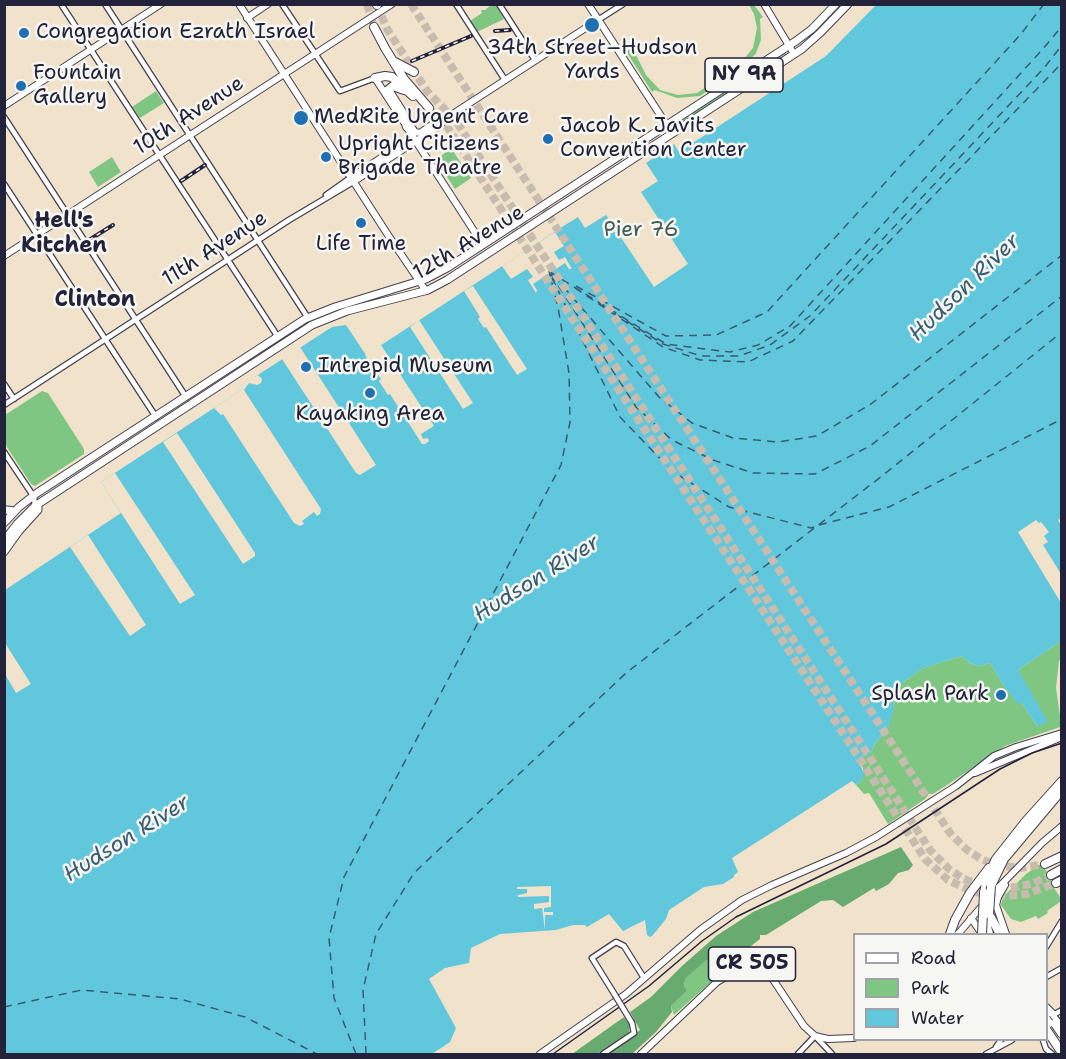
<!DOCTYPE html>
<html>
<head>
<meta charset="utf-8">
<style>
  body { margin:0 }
  #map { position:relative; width:1066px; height:1059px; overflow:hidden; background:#f1e3cb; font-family:"Shantell Sans",sans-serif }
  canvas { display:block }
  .frame { position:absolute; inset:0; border:6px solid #22223b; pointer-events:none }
  .legend { position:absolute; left:853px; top:933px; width:195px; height:108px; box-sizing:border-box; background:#f6f6f2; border:2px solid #a1a1a9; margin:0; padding:8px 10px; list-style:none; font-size:18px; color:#22223b }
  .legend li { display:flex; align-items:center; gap:12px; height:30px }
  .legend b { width:30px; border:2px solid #a1a1a9 }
</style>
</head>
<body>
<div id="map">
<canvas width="1066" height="1059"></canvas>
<div class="frame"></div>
<ul class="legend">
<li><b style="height:8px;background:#fff"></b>Road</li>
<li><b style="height:16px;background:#7fc682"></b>Park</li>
<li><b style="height:16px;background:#60c7dc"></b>Water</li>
</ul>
</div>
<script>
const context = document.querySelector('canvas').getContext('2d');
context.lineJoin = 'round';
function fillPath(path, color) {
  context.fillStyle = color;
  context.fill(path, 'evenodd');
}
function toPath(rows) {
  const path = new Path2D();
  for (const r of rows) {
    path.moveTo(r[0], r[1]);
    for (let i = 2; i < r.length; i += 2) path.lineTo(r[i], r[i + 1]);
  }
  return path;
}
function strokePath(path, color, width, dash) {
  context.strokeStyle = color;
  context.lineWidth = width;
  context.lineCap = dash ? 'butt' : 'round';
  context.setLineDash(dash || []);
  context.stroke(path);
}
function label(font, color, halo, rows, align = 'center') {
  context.font = font + ' "Shantell Sans",sans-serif';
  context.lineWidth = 5;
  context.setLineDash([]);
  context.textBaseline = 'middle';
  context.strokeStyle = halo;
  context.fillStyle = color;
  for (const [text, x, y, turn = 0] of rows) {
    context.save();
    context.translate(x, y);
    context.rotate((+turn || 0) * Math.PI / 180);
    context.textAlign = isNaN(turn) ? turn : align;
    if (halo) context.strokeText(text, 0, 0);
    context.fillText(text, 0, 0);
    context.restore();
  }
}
fillPath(toPath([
  [491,5,496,5,504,19,477,32,470,21,482,13,481,10,485,10],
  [749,5,754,5,763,17,760,19,761,40,756,53,742,68,700,96,677,98,655,90,652,92,626,51,632,47,646,75,660,90,678,95,697,93,739,65,753,48,757,28,754,14],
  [786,51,786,54,677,127,674,124],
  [156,91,164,103,140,118,132,107],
  [451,148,471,178,455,189,436,160],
  [112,157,121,172,98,187,89,172],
  [42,391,48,393,84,449,84,454,35,486,31,484,5,444,5,415],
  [1061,641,1061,658,1059,661,1056,688,1061,722,1060,727,1005,746,944,787,933,794,929,794,925,799,888,824,869,793,864,794,856,785,861,781,863,768,858,758,870,754,876,742,888,728,895,699,895,688,923,668,962,656,970,663,979,666,990,663,1004,686,1018,703,1021,702,1037,726,1041,723,1018,670],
  [1042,863,1055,887,1054,888,1060,897,1060,902,1047,911,1048,913,1038,919,1036,916,1021,922,1011,919,1001,905,1003,897,1026,874],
  [720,954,735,964,722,972,674,1015,671,1006,687,991,684,986,685,979,707,960]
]), '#7fc682');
fillPath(toPath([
  [901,847,913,865,909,870,898,873,889,884,876,891,874,888,843,907,833,900,821,901,766,935,760,935,760,939,751,946,742,959,732,961,720,954,707,960,685,979,684,986,687,991,671,1006,672,1012,656,1032,632,1054,608,1054,640,1030,630,1012,651,997,682,966,716,936,753,912],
  [624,1017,630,1026,629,1032,597,1054,572,1054]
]), '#67ab70');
fillPath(toPath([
  [876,5,1061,5,1062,518,1058,520,1061,525,1061,574,1043,545,1048,542,1044,536,1049,532,1041,522,1039,523,1036,520,1018,532,1061,603,1061,641,1018,670,1048,722,1037,726,1021,702,1018,704,1004,686,990,663,979,666,970,663,962,656,923,668,895,688,893,713,888,728,876,742,870,754,858,758,864,774,861,781,856,785,852,781,732,858,738,872,734,875,734,877,723,884,704,887,669,910,666,919,652,936,650,937,647,935,645,920,623,931,609,914,587,927,585,925,573,925,556,930,500,934,471,948,469,963,445,968,429,979,456,1028,450,1042,432,1054,5,1054,5,590,121,513,101,482,243,389,241,385,250,380,332,327,346,325,366,355,562,227,578,217,576,213,648,166,646,163,674,144,679,152,826,56]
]), '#60c7dc');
fillPath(toPath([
  [643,163,646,163,658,181,641,192,688,264,654,287,606,215,585,228,574,211,644,165],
  [555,232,564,246,554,252,559,260,565,257,572,269,569,269,565,263,533,284,537,290,536,293,528,280,533,277,527,269,511,279,502,266],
  [473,286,527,369,517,375,486,327,484,328,478,319,480,317,464,291],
  [419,320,473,403,463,409,410,327],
  [381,345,434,426,421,434,423,439,428,438,429,441,425,444,422,444,390,394,388,395,379,381,381,379,365,355],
  [300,347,376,465,360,475,356,473,282,359],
  [258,375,262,379,261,383,257,385,249,383,244,390,321,509,320,514,317,516,314,512,302,521,304,524,300,526,294,523,223,414,221,415,214,408,243,389,241,385],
  [177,433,255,553,255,556,243,564,163,442],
  [115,473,195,595,180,604,101,482],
  [88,535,146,625,130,636,70,547],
  [5,643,31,684,16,693,5,674],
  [551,886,551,907,544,908,544,912,553,912,553,915,545,915,545,930,542,908,534,909,534,904,549,902,549,896,518,897,518,895,527,893,527,889,517,889,517,887]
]), '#f1e3cb');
strokePath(toPath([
  [550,272,666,344,730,352,758,345,790,326,1042,50,1062,26],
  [551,274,636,407,672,440,713,460,753,473,815,474,870,446,1062,296],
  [554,276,659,397,692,423,733,438,778,442,817,436,871,404,1062,255],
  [552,278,620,417,672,471,729,507,811,528,814,527],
  [576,286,666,336,716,335,767,312,1021,34,1044,4],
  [575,288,663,347,700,360,748,362,793,341,1062,63],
  [603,306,663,344,701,356,739,356,770,345,810,316,1044,68,1062,45],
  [819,525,889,507,1062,419],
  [4,1007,82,990,180,999,245,1017,317,1054],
  [356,1054,334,998,329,938,344,877,561,465,570,422,569,373,558,307,549,271],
  [366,1054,363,990,376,934,414,873,626,673,882,476,1062,332]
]), '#385c73', 1.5, [8, 6]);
strokePath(toPath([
  [367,4,374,27],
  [411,4,950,833,967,850,981,859,997,865,1021,868,1045,864],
  [377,5,387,29,427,91,456,121,930,850,949,869,964,879,981,885,999,888,1017,887,1034,883,1051,875],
  [429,108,448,128,925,859,948,880,967,889,986,895,1007,896,1027,894,1056,883]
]), '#c8bcae', 8, [8, 4]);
const tertiary = toPath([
  [1046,977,1062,968],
  [615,995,592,958,616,942,624,946,644,978],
  [1053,1015,1062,1010],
  [603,1054,634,1033,632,1023],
  [798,1054,815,1036,832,1054]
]);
const secondary = toPath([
  [61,4,278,337],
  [105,4,308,318],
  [282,4,340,91,375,78],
  [456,4,505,80],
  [499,4,535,60],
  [598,20,623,4],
  [4,117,186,397],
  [4,184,156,417],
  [326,195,350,178],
  [4,384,14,399],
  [4,405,289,220,353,182],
  [4,452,34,497,35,506],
  [1046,947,1062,921],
  [1054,1016,1062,1026],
  [1043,1040,1046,1049,1052,1054],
  [996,1047,1001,1040],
  [986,1054,1012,1040]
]);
const primary = toPath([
  [239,4,388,235,426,291],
  [588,4,672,133],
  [764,4,794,54],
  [247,18,268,4],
  [375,78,403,121],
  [4,106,161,4],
  [406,118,415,132,420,133,437,121,445,119,598,20],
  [408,129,483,245],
  [350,178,413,137],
  [353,182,439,126,445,120],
  [4,256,392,4],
  [975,773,1062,737],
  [1005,885,998,897,996,905,1006,934],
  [971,918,982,934],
  [958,934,994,892,1042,843,1062,826],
  [540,1054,626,994,700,930,742,900,772,885,846,853,876,837,956,786,994,756,1016,747,1062,733],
  [641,1054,717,982,747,965,760,965,766,969,804,1026,815,1036,828,1039,854,1038]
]);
const trunk = toPath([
  [4,511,7,510,15,511],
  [4,523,19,507,37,493,305,319,335,307,426,279,447,268,796,41,812,29,836,4],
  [4,541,17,524,35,506,312,325,347,311,428,290,447,280,802,49,820,33,848,4],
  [4,552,19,531,38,510,38,504]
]);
const motorway = toPath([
  [377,4,377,5],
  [374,27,385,48,404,79,429,108],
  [393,61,414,72],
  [375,78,385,76,392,77,413,96],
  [404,90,393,86,388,90,402,112,407,127],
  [1045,864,1062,856],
  [1051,875,1062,869],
  [1056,883,1062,880],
  [991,886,1004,859,1062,790],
  [984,893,987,878,996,859,1026,821,1062,781],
  [989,914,1000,934],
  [984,917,989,934],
  [950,934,955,920,970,893,989,868],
  [1046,1008,1053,1015,1053,1021,1062,1034],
  [1046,1029,1062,1053]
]);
strokePath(tertiary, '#413f51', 7);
strokePath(secondary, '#413f51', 7);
strokePath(primary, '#413f51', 8);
strokePath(trunk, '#413f51', 9);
strokePath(motorway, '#413f51', 10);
strokePath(tertiary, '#fff', 4.5);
strokePath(secondary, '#fff', 4.5);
strokePath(primary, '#fff', 6);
strokePath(trunk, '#fff', 7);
strokePath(motorway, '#fff', 8);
strokePath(toPath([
  [553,1054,649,986,702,941,736,917,886,844,1000,769,1032,753,1062,743]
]), '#22223b', 1.5);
const rail = toPath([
  [495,31,510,30],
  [412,61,471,36],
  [181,181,205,165],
  [89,240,113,225]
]);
strokePath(rail, '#22223b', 4);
strokePath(rail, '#f6f6f2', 1.5, [4.5]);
const tertiaryBridge = toPath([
  [615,995,632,1023]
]);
const motorwayBridge = toPath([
  [989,914,991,886],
  [982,934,984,893],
  [1046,1019,1049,1023]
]);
strokePath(tertiaryBridge, '#413f51', 7, []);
strokePath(motorwayBridge, '#413f51', 10, []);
strokePath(tertiaryBridge, '#fff', 4.5);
strokePath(motorwayBridge, '#fff', 8);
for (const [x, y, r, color] of [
  [592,25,8,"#1f6fb2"],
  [24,33,6,"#1f6fb2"],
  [21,86,6,"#1f6fb2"],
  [301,118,8,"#1f6fb2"],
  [548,139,6,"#1f6fb2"],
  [326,157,6,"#1f6fb2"],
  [361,223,6,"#1f6fb2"],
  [306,367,6,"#1f6fb2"],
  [370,393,6,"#1f6fb2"],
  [1001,695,6,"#1f6fb2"]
]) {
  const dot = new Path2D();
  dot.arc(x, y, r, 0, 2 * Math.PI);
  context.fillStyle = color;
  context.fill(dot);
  strokePath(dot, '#f6f6f2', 2);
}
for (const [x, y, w] of [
  [744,75,78],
  [752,964,87]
]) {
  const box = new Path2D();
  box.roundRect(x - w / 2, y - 17, w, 34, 4.5);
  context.fillStyle = '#f6f6f2';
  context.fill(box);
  strokePath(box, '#22223b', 1.5);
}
label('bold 20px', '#22223b', null, [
  ["NY 9A",744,75],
  ["CR 505",752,964]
]);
label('21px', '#22223b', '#f6f6f2', [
  ["Congregation Ezrath Israel",36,33],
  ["34th Street–Hudson",592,49,"center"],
  ["Yards",592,73,"center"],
  ["Fountain",33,74],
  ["Gallery",33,98],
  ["MedRite Urgent Care",314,118],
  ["Jacob K. Javits",560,127],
  ["Convention Center",560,151],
  ["Upright Citizens",338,145],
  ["Brigade Theatre",338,169],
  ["Life Time",361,245,"center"],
  ["Intrepid Museum",318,367],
  ["Kayaking Area",370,415,"center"],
  ["Splash Park",989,695,"right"]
], 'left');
label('21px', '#22223b', '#f6f6f2', [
  ["10th Avenue",189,116,-33],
  ["12th Avenue",469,243,-31],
  ["11th Avenue",215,249,-33]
]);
label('21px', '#435b54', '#f6f6f2', [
  ["Pier 76",641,231]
]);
label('bold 22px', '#22223b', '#f6f6f2', [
  ["Hell's",64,221],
  ["Kitchen",64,246],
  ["Clinton",95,300]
]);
label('italic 22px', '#385c73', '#f6f6f2', [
  ["Hudson River",965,288,-44],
  ["Hudson River",537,579,-32],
  ["Hudson River",127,839,-32]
]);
</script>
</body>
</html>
